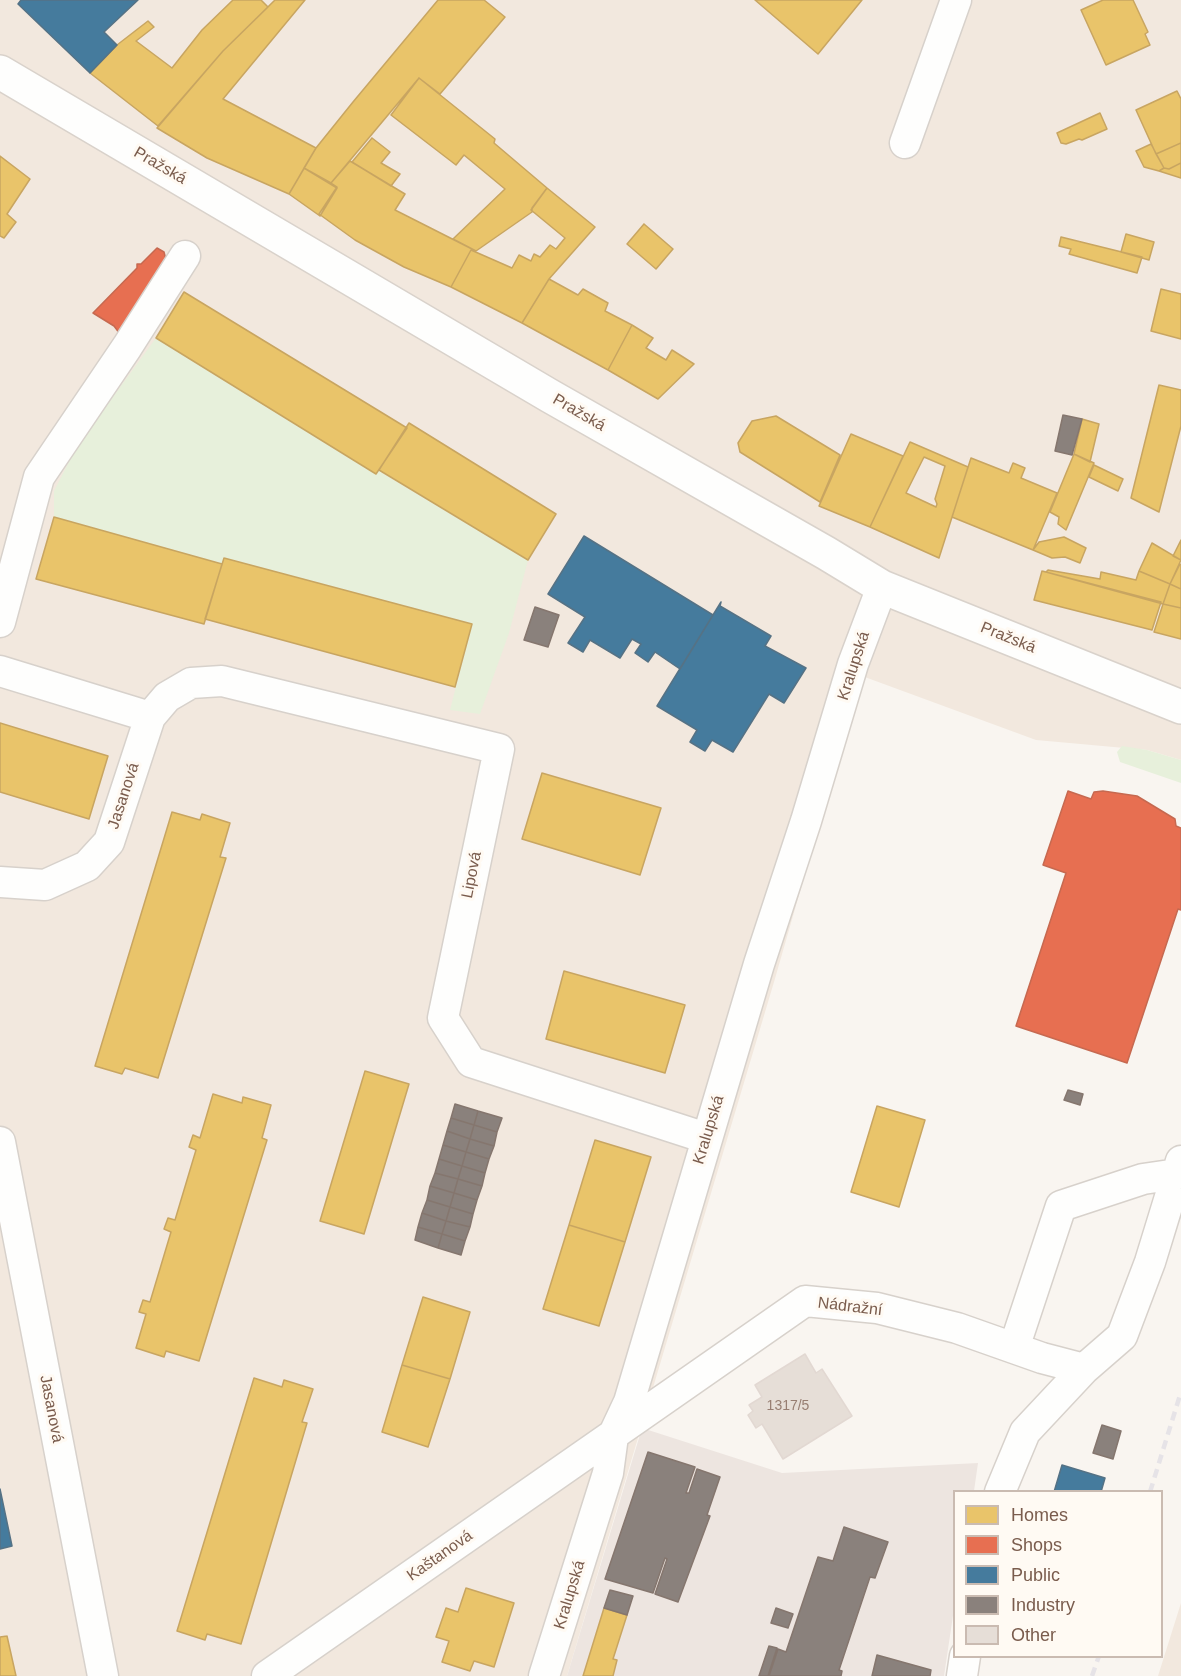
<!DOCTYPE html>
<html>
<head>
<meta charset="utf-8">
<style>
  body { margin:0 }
  #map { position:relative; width:1181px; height:1676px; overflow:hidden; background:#f9f5f0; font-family:Helvetica,sans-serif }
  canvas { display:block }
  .legend { position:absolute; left:953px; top:1490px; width:210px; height:168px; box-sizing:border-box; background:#fffaf3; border:2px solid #cabbb1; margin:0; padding:8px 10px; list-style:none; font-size:18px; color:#7a5c4d }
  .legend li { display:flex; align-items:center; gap:12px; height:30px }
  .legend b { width:30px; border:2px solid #cabbb1 }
</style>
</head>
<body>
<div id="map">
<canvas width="1181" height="1676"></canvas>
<ul class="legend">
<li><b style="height:16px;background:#e9c46a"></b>Homes</li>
<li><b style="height:16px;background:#e76f51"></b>Shops</li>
<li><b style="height:16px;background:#457b9d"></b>Public</li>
<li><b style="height:16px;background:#8a817c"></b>Industry</li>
<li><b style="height:16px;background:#e6ded7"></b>Other</li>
</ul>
</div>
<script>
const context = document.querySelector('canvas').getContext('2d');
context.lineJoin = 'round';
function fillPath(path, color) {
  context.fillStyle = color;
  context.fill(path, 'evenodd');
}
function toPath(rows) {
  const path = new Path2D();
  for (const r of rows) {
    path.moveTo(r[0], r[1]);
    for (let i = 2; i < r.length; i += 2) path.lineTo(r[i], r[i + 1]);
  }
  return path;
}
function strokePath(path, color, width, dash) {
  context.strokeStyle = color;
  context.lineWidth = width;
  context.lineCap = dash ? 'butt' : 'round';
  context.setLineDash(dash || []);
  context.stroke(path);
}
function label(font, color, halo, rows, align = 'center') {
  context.font = font + ' Helvetica,sans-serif';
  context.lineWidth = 6;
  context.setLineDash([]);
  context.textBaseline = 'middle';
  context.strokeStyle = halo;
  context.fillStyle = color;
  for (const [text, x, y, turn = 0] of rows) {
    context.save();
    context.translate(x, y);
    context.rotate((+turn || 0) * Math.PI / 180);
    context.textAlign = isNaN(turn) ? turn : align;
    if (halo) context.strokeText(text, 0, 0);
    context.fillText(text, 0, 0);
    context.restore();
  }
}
fillPath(toPath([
  [0,0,1181,0,1181,760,1147,750,1036,740,862,676,774,982,567,1676,0,1676],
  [1181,1603,1181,1676,1158,1676]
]), '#f2e8de');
fillPath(toPath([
  [642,1428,782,1473,978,1463,974,1491,954,1492,954,1609,944,1676,567,1676]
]), '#ede5e0');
fillPath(toPath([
  [156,338,528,560,509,633,480,714,450,710,472,624,224,558,222,564,54,517,54,491,77,446],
  [1122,746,1147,750,1181,760,1181,783,1120,762,1117,752]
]), '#e7f0db');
const homes = toPath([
  [233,0,261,0,268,7,223,51,158,126,90,73,117,45,148,21,154,27,136,41,172,68,202,30,233,0],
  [275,0,305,0,223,99,316,148,289,194,207,158,157,128,223,51,275,0],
  [438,0,484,0,505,17,440,94,419,78,331,183,304,168,316,148,353,102,438,0],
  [755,0,862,0,818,54,755,0],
  [1103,0,1133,0,1148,32,1145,34,1150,45,1106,65,1081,10,1103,0],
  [419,78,495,139,494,143,547,188,532,208,532,212,476,251,453,239,505,189,464,155,456,165,391,115,419,78],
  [1177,91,1181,99,1181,143,1156,154,1136,110,1177,91],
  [1100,113,1107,129,1082,140,1079,139,1066,144,1061,143,1057,133,1100,113],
  [372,138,390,152,381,163,400,174,391,186,352,162,372,138],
  [1181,143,1181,163,1169,169,1164,168,1156,154,1181,143],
  [1151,144,1164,168,1159,171,1144,167,1136,151,1151,144],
  [0,156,30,179,7,214,16,222,4,238,0,236,0,156],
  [350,161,405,194,395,210,474,250,471,250,451,287,404,267,355,240,319,214,337,187,331,183,350,161],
  [1181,163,1181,178,1159,171,1164,168,1169,169,1181,163],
  [304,168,337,188,320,216,289,194,304,168],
  [547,188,595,227,549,279,522,323,451,287,471,250,512,268,519,255,531,261,534,254,540,257,550,245,556,249,565,238,531,210,547,188],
  [644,224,673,249,656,269,627,244,644,224],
  [1126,234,1154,242,1149,260,1121,252,1126,234],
  [1061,237,1142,257,1137,273,1069,254,1071,249,1059,246,1061,237],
  [549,279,578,295,583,289,608,303,605,311,632,325,608,370,522,323,549,279],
  [1161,289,1181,294,1181,339,1151,331,1161,289],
  [184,292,407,428,376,474,156,338,184,292],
  [632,325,653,338,646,348,666,360,672,350,694,364,658,399,608,370,632,325],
  [1159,385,1181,390,1181,426,1159,512,1131,498,1159,385],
  [776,416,840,455,820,502,740,452,738,443,752,421,776,416],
  [1082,419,1099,424,1090,462,1074,454,1082,419],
  [409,423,556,514,528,560,379,470,409,423],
  [851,434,903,456,870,527,819,506,851,434],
  [910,442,968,467,939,558,870,527,910,442],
  [924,457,945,466,935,499,937,504,936,507,906,493,924,457],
  [1074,454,1094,463,1066,530,1058,524,1059,517,1050,512,1074,454],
  [971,458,1009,473,1013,463,1025,468,1021,478,1057,493,1033,550,952,517,971,458],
  [1094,465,1123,479,1118,491,1089,477,1094,465],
  [54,517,222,564,204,624,36,579,54,517],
  [1064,537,1086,548,1080,563,1065,557,1052,558,1033,550,1039,542,1064,537],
  [1181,540,1181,560,1173,556,1181,540],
  [1152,543,1181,560,1170,584,1139,571,1152,543],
  [224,558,472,624,455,687,205,619,224,558],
  [1180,564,1181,565,1181,589,1170,584,1180,564],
  [1048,570,1100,579,1101,572,1136,580,1139,571,1170,584,1163,604,1046,572,1048,570],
  [1042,571,1161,602,1152,630,1034,600,1042,571],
  [1170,584,1181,589,1181,608,1163,604,1170,584],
  [1163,604,1181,608,1181,639,1154,632,1163,604],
  [0,723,108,756,89,819,0,792,0,723],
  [542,773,661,808,640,875,522,839,542,773],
  [172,812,200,820,202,814,230,823,220,857,226,858,158,1078,125,1068,122,1074,95,1066,172,812],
  [564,971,685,1005,665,1073,546,1039,564,971],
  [365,1071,409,1084,364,1234,320,1221,365,1071],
  [213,1094,242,1103,243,1097,271,1105,262,1138,267,1140,199,1361,166,1351,164,1357,136,1348,146,1314,139,1312,143,1300,150,1302,171,1232,164,1229,168,1218,175,1220,196,1150,189,1147,193,1135,200,1138,213,1094],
  [877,1106,925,1120,899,1207,851,1192,877,1106],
  [595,1140,651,1157,625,1242,569,1225,595,1140],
  [569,1225,625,1242,599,1326,543,1309,569,1225],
  [423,1297,470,1312,450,1379,402,1365,423,1297],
  [402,1365,450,1379,428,1447,382,1432,402,1365],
  [254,1378,282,1387,284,1380,313,1389,302,1422,307,1423,241,1644,207,1634,205,1640,177,1631,254,1378],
  [466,1588,514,1603,494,1667,474,1661,470,1671,442,1662,449,1641,436,1637,446,1608,458,1612,466,1588],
  [604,1608,627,1615,613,1659,617,1660,613,1676,583,1676,604,1608],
  [7,1636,16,1676,0,1676,0,1637,7,1636]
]);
fillPath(homes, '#e9c46a');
strokePath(homes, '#c8a561', 1.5);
const shops = toPath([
  [157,248,164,252,166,260,120,334,114,326,93,313,137,268,137,264,141,264,157,248],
  [1068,791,1091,799,1094,792,1103,791,1137,796,1175,819,1176,826,1181,828,1181,910,1178,909,1127,1063,1016,1026,1066,873,1043,865,1068,791]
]);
fillPath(shops, '#e76f51');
strokePath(shops, '#c66950', 1.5);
const public = toPath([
  [21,0,138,0,104,32,117,45,90,73,18,4,21,0],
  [584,536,713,615,680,669,655,652,648,662,635,653,641,644,632,639,620,658,590,640,583,652,568,643,585,617,548,594,584,536],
  [721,602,720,606,771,636,765,646,806,668,784,703,769,694,733,752,712,740,705,751,690,742,697,730,657,706,721,602],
  [1062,1465,1105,1478,1101,1492,1054,1492,1062,1465],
  [0,1489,12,1546,0,1549,0,1489]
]);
fillPath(public, '#457b9d');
strokePath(public, '#557285', 1.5);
const industry = toPath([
  [1063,415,1082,419,1072,455,1055,451,1063,415],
  [535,607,559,615,548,647,524,640,535,607],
  [1068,1090,1083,1094,1080,1105,1064,1100,1068,1090],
  [455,1104,478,1111,474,1125,451,1118,455,1104],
  [478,1111,502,1118,497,1132,474,1125,478,1111],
  [451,1118,474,1125,470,1139,447,1131,451,1118],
  [474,1125,497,1132,494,1146,470,1139,474,1125],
  [447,1131,470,1139,466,1152,443,1145,447,1131],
  [470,1139,494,1146,489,1159,466,1152,470,1139],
  [443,1145,466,1152,462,1166,439,1159,443,1145],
  [466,1152,489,1159,485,1173,462,1166,466,1152],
  [439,1159,462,1166,458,1179,435,1173,439,1159],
  [462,1166,485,1173,482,1186,458,1179,462,1166],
  [435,1173,458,1179,454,1193,430,1186,435,1173],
  [458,1179,482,1186,477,1200,454,1193,458,1179],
  [430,1186,454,1193,450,1207,427,1200,430,1186],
  [454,1193,477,1200,473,1214,450,1207,454,1193],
  [427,1200,450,1207,446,1221,422,1213,427,1200],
  [450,1207,473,1214,470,1227,446,1221,450,1207],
  [422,1213,446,1221,442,1234,418,1227,422,1213],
  [446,1221,470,1227,465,1241,442,1234,446,1221],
  [418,1227,442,1234,438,1248,415,1240,418,1227],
  [442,1234,465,1241,461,1255,438,1248,442,1234],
  [1102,1425,1121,1431,1113,1459,1093,1453,1102,1425],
  [648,1452,695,1467,686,1493,689,1493,697,1469,720,1477,707,1515,710,1516,678,1602,655,1594,667,1559,665,1558,653,1593,605,1579,648,1452],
  [844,1527,888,1542,875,1578,870,1577,839,1670,842,1671,841,1676,769,1676,778,1649,786,1652,818,1557,833,1561,844,1527],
  [610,1590,633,1596,627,1615,604,1608,610,1590],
  [776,1608,793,1614,788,1628,771,1623,776,1608],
  [769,1646,777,1648,768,1676,759,1676,769,1646],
  [877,1655,931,1670,930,1676,872,1676,877,1655]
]);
fillPath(industry, '#8a817c');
strokePath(industry, '#85766e', 1.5);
const building = toPath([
  [805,1354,816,1373,822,1369,852,1416,783,1459,762,1424,756,1428,748,1415,753,1411,749,1405,762,1397,755,1385,805,1354]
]);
fillPath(building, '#e6ded7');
strokePath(building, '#e2d8d2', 1.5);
const street = toPath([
  [905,143,956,0],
  [0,622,39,477,127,347,185,256],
  [0,671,150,717],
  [0,882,45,885,87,866,109,842,150,717,167,697,191,683,222,681,499,749,443,1018,471,1062,706,1138],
  [0,1142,103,1676],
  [1014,1348,1061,1206,1143,1179,1177,1174],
  [1000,1492,1025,1432,1084,1369],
  [267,1676,805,1301,877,1308,957,1328,1042,1358,1084,1369,1122,1336,1150,1262,1181,1161],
  [544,1676,608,1473,613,1436,629,1402,759,964,806,821,853,664,882,587],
  [962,1676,965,1656]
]);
const secondary = toPath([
  [0,72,550,396,826,553,882,587,1181,707]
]);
strokePath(street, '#d7d1cb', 33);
strokePath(secondary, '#d9d2cb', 36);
strokePath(street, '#fefefd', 30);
strokePath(secondary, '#fefefd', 33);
strokePath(toPath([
  [1150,1492,1181,1392],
  [1092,1676,1099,1656]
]), '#e6e3e7', 4.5, [9, 6]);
label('14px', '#977e72', null, [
  ["1317/5",788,1406]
]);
label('16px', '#7a5c4d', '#fffaf3', [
  ["Pražská",160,166,30],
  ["Pražská",579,413,30],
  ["Pražská",1008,638,22],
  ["Kralupská",854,666,-72],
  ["Jasanová",124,796,-72],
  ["Lipová",472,875,-79],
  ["Kralupská",709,1130,-73],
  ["Nádražní",850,1307,7],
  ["Jasanová",51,1409,79],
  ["Kaštanová",440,1556,-35],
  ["Kralupská",570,1595,-73]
]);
</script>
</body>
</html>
